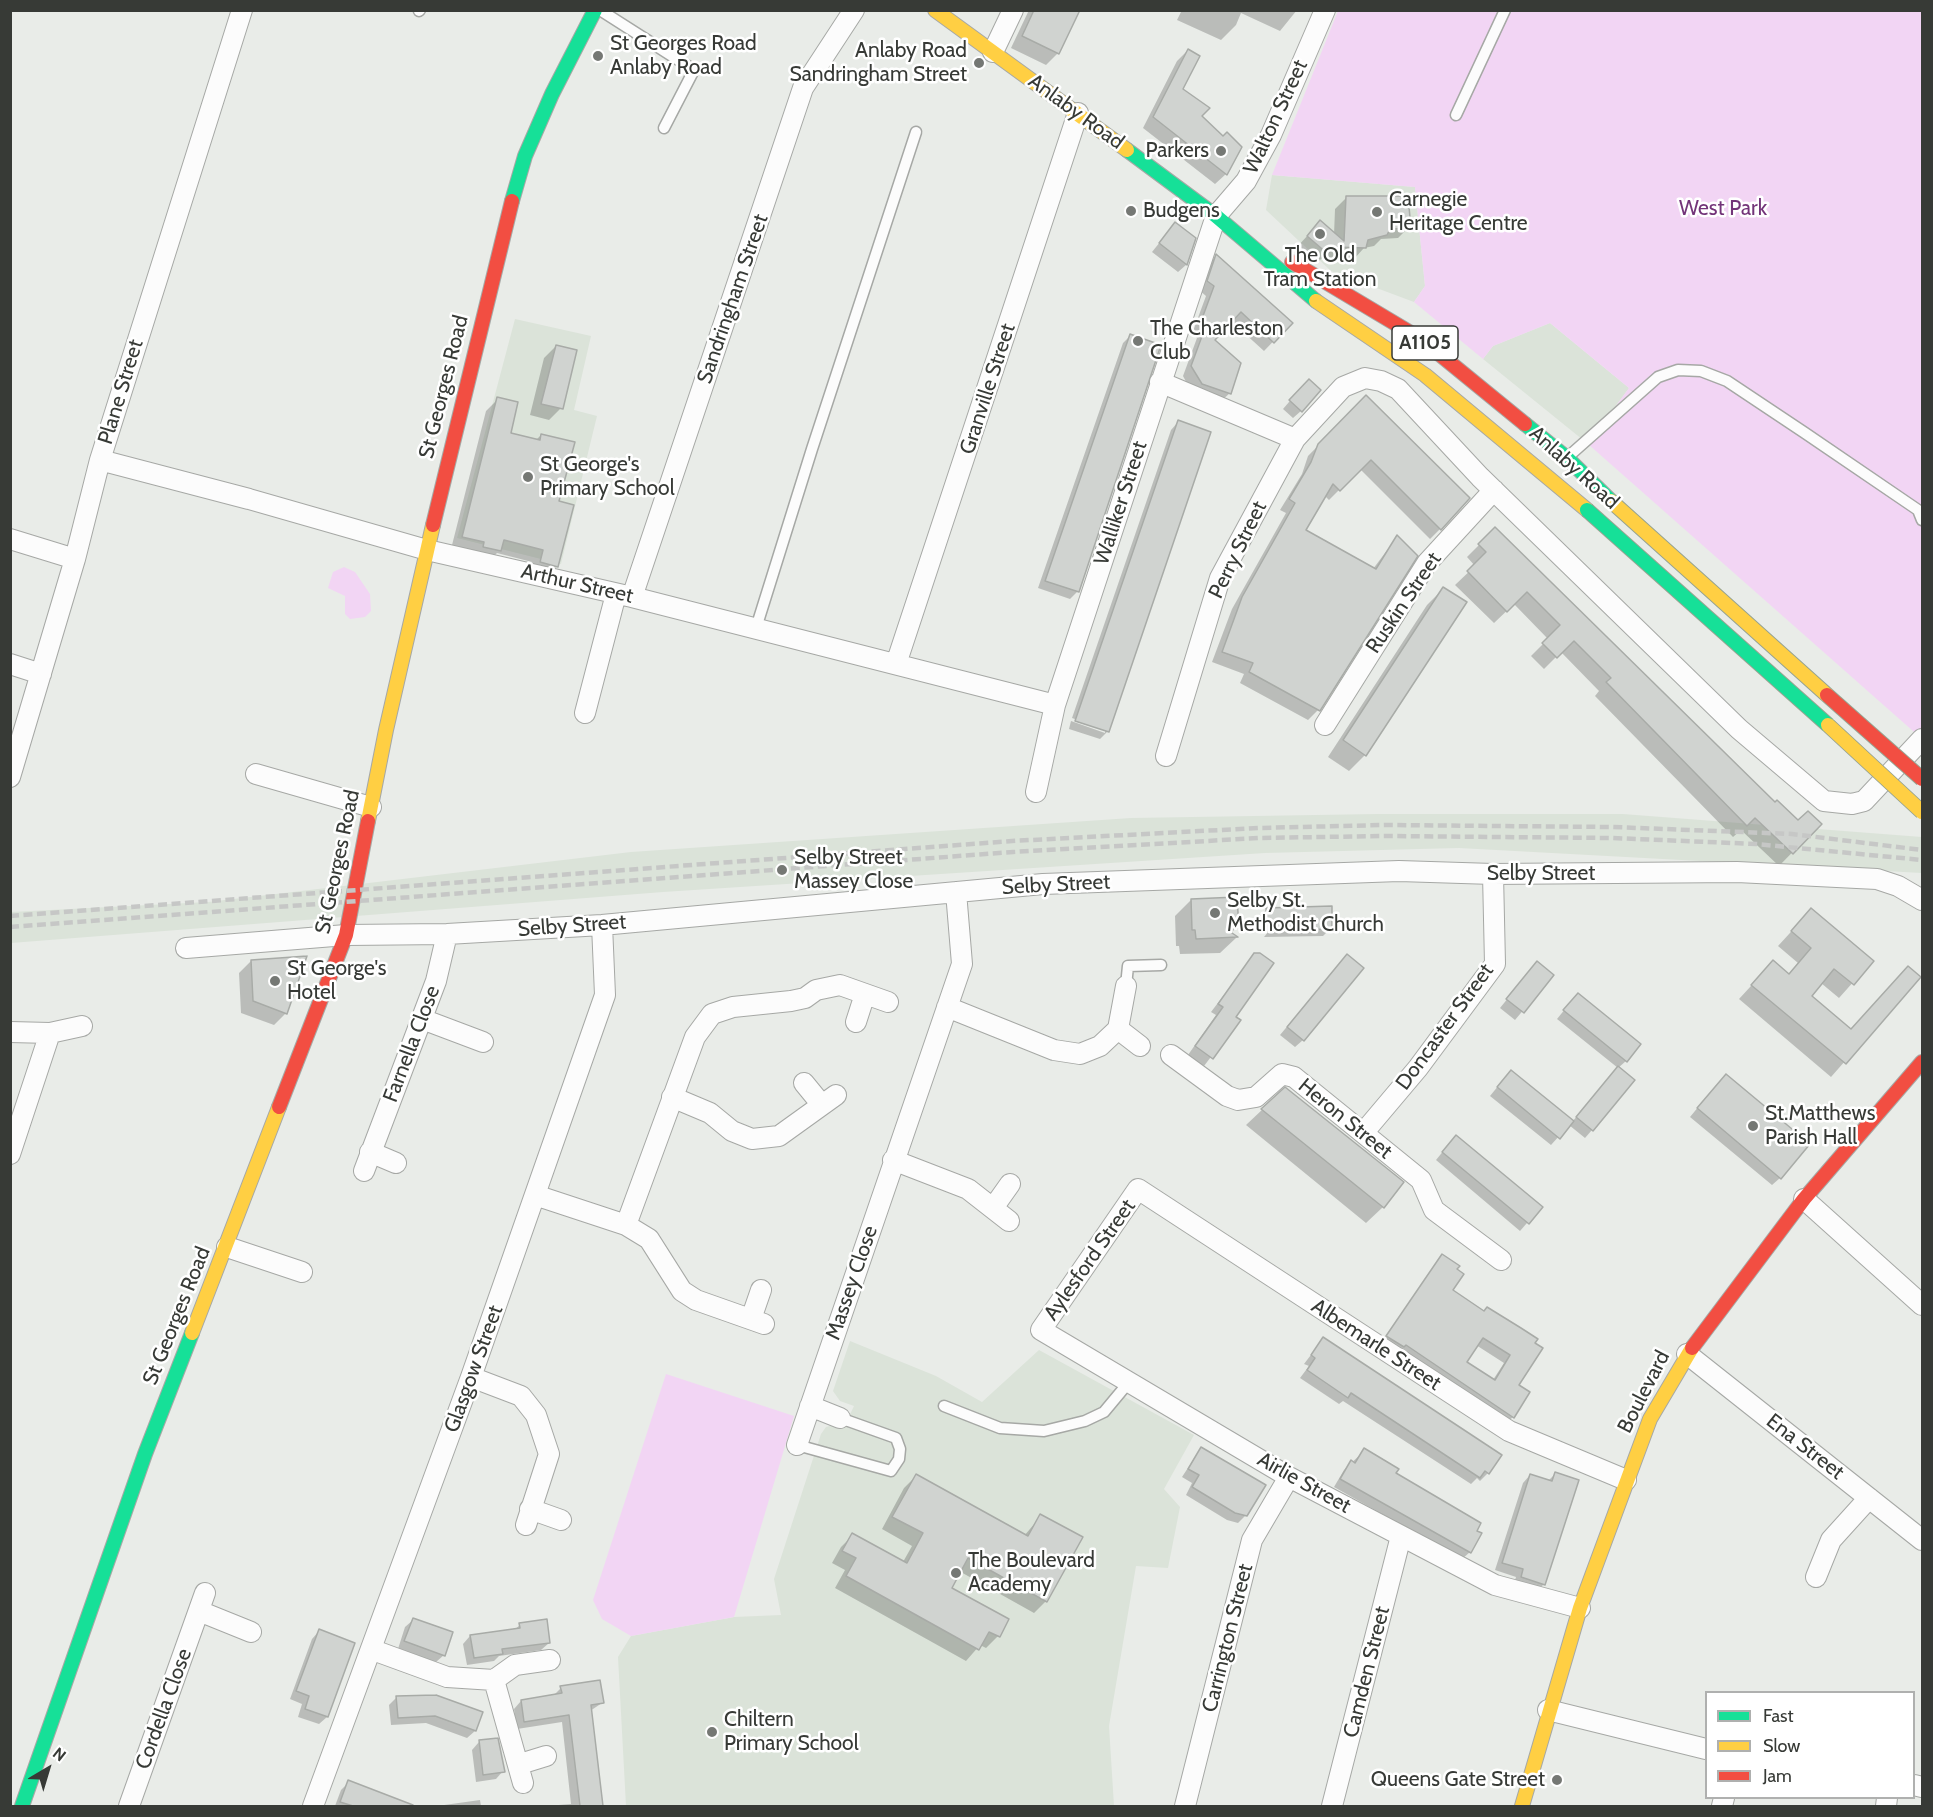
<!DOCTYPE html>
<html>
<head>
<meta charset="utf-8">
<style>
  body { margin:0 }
  #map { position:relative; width:1933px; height:1817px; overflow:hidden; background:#e9ece8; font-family:Cabin,sans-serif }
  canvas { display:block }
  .frame { position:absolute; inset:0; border:12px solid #373a36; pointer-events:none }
  .legend { position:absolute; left:1705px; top:1691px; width:210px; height:108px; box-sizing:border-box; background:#fff; border:2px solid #afb0af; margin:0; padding:8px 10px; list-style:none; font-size:18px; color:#373a36 }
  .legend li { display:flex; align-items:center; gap:12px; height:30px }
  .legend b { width:30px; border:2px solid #afb0af }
  .north { position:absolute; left:18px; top:1739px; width:60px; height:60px; -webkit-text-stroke:4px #fff; paint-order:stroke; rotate:38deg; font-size:16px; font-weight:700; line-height:24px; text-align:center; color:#373a36 }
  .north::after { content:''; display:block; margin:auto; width:21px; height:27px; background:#373a36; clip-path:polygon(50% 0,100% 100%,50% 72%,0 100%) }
</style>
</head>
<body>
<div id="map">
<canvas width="1933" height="1817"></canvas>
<div class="frame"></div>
<ul class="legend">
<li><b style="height:8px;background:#16e098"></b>Fast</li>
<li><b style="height:8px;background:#ffcf43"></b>Slow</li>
<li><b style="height:8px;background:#f24e42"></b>Jam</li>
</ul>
<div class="north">N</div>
</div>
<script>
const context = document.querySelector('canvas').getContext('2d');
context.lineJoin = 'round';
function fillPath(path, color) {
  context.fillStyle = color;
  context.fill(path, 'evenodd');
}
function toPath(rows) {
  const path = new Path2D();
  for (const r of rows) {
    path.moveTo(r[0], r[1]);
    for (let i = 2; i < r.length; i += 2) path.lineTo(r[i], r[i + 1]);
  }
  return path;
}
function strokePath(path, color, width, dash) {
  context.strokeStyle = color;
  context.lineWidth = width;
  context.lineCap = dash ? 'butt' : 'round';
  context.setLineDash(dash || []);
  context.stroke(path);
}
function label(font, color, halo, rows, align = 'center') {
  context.font = font + ' Cabin,sans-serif';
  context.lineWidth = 5;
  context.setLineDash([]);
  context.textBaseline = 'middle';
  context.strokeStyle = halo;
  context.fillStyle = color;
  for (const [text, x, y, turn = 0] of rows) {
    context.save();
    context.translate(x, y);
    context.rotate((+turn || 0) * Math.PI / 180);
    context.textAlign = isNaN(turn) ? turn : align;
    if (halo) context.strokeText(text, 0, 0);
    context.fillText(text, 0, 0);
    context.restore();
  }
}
fillPath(toPath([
  [1272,175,1415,187,1425,286,1414,302,1331,271,1266,210],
  [515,319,591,336,574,410,597,416,561,564,457,538],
  [1550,323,1629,388,1588,444,1483,359,1493,346],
  [1377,814,1623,814,1922,837,1922,873,1459,848,1265,853,663,892,11,943,11,912,208,902,631,852,1131,818],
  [850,1341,936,1376,982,1402,1039,1350,1194,1435,1164,1489,1180,1507,1168,1568,1136,1566,1109,1726,1114,1806,626,1806,618,1657,631,1636,734,1617,781,1615,774,1579,821,1434,826,1427,833,1425,843,1429,854,1406,840,1401,833,1391]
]), '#dbe3d9');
fillPath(toPath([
  [1338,11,1922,11,1922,739,1588,444,1629,388,1550,323,1493,346,1483,359,1414,302,1425,286,1415,187,1272,175],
  [344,567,355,572,370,594,371,611,365,617,350,619,345,614,345,596,328,588,333,572],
  [666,1374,794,1416,734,1617,631,1636,602,1619,593,1600]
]), '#f2d5f4');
fillPath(toPath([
  [1029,10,1079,11,1058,53,1046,65,1011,48],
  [1182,10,1297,10,1280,31,1241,13,1236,25,1221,40,1177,20],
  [1188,50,1181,90,1200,116,1223,138,1226,174,1215,184,1143,128,1177,61],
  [1346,198,1409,227,1398,238,1381,239,1374,246,1364,248,1354,259,1322,258,1316,264,1297,247,1320,222,1334,235,1335,209],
  [1168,232,1194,239,1186,265,1178,272,1152,252],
  [1216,256,1291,323,1264,351,1231,321,1213,340,1230,393,1220,402,1192,393,1183,376,1197,338,1192,334,1206,296,1199,290,1207,265],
  [1130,336,1078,591,1070,599,1038,588,1123,343],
  [556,346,561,408,549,420,530,415,544,358],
  [1301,388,1301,411,1293,418,1283,409],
  [1366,397,1440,529,1430,539,1360,469,1329,500,1324,495,1304,531,1373,569,1397,537,1416,556,1318,710,1308,720,1240,683,1244,674,1212,662,1232,609,1286,513,1280,510,1302,474,1308,456],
  [498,399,509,434,536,440,541,435,557,502,557,566,545,578,529,574,532,562,497,553,488,562,451,549,486,411],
  [1178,422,1210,433,1107,732,1100,739,1069,729,1071,721,1105,733,1105,730,1072,718,1171,430],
  [1495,529,1775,804,1798,822,1820,824,1779,866,1741,830,1733,837,1595,696,1599,691,1561,652,1544,669,1531,656,1548,639,1514,604,1494,623,1455,585,1475,566,1467,557],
  [1443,589,1365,755,1349,771,1328,757,1427,605],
  [1191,900,1237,927,1230,934,1236,938,1220,953,1180,954,1179,946,1176,946,1175,916],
  [1267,909,1331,928,1323,936,1264,937,1268,932,1260,933,1259,917],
  [1811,910,1872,961,1839,998,1821,983,1810,996,1850,1030,1919,977,1831,1077,1739,999,1773,962,1788,975,1798,963,1778,946],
  [1255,954,1234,1017,1239,1020,1204,1066,1188,1055,1216,1015,1211,1012],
  [251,961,286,1013,274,1025,241,1013,239,973],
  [1340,963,1303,1040,1295,1047,1280,1035],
  [1530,971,1552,976,1515,1020,1500,1008],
  [1570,1003,1626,1061,1618,1068,1592,1130,1585,1138,1569,1125,1551,1145,1490,1096,1503,1080,1572,1122,1618,1068,1557,1019],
  [1718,1083,1780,1178,1772,1185,1690,1117],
  [1264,1108,1383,1207,1366,1223,1246,1125],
  [1449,1144,1541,1207,1520,1231,1436,1160],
  [1442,1256,1451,1291,1484,1312,1521,1329,1513,1417,1505,1424,1380,1344],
  [1476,1345,1504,1363,1493,1380,1465,1362],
  [1323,1339,1488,1473,1480,1481,1477,1478,1471,1484,1343,1401,1339,1404,1300,1378,1309,1366,1304,1364],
  [1201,1448,1246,1515,1238,1523,1227,1520,1186,1495,1192,1483,1182,1477],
  [1365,1450,1394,1474,1470,1552,1462,1559,1334,1487,1344,1470],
  [1555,1474,1544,1584,1536,1592,1514,1584,1516,1577,1495,1570,1523,1483,1530,1475,1548,1481],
  [916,1476,1024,1536,1041,1516,1046,1601,1034,1613,959,1571,950,1588,1007,1620,998,1636,986,1648,980,1645,966,1661,835,1588,845,1570,832,1563,841,1547,853,1535,903,1562,912,1546,882,1529,904,1488],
  [413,1620,444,1655,436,1662,398,1649,405,1627],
  [520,1625,549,1643,541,1650,499,1656,494,1661,467,1665,463,1644,470,1636,514,1630],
  [319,1631,327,1717,319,1724,298,1717,302,1704,290,1699,312,1639],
  [561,1688,602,1703,590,1711,601,1806,546,1806,571,1804,562,1722,517,1729,514,1709,521,1701,553,1696],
  [397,1697,481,1713,475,1731,467,1738,426,1723,391,1725,389,1705],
  [479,1742,503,1771,496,1779,476,1782,472,1750],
  [349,1782,388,1797,384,1806,335,1806,341,1790],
  [480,1800,481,1806,437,1806]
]), '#0003');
const building = toPath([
  [1034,10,1080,10,1059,54,1022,36,1034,10],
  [1188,49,1200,56,1183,89,1210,108,1202,116,1223,136,1227,132,1242,147,1227,175,1153,117,1188,49],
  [1346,196,1408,196,1411,228,1390,229,1387,235,1368,240,1366,248,1334,247,1328,254,1307,236,1320,220,1344,241,1346,196],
  [1175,222,1196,238,1187,265,1159,243,1175,222],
  [1216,254,1293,323,1274,343,1241,312,1215,340,1241,363,1231,394,1202,384,1191,366,1205,328,1200,324,1214,286,1207,281,1216,254],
  [1130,334,1161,345,1079,592,1045,581,1130,334],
  [556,345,577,350,563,409,541,404,556,345],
  [1309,379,1321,390,1302,412,1289,400,1309,379],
  [1366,395,1470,498,1441,530,1371,460,1340,491,1333,484,1306,530,1376,569,1397,535,1418,556,1320,711,1249,672,1253,663,1222,652,1242,597,1295,503,1289,499,1311,462,1318,444,1366,395],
  [497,397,518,402,511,433,540,440,541,434,575,442,559,501,574,505,558,567,540,562,543,550,504,540,501,551,483,547,484,542,462,537,497,397],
  [1178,420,1211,432,1109,732,1075,721,1178,420],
  [1495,527,1775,802,1777,800,1798,820,1808,811,1822,824,1793,854,1755,818,1747,826,1606,682,1611,678,1574,641,1557,658,1542,643,1560,625,1527,592,1507,612,1467,571,1486,552,1478,544,1495,527],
  [1443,587,1467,602,1366,756,1343,740,1443,587],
  [1237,897,1239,928,1231,928,1229,931,1238,937,1196,939,1195,930,1192,930,1191,899,1237,897],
  [1332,906,1332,929,1270,930,1273,926,1267,926,1266,908,1332,906],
  [1811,908,1874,961,1854,985,1834,969,1812,996,1851,1029,1908,966,1921,977,1846,1064,1751,985,1773,960,1789,974,1811,948,1791,931,1811,908],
  [1254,953,1260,953,1274,963,1236,1017,1241,1020,1213,1059,1195,1046,1223,1007,1218,1004,1254,953],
  [1347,954,1364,968,1304,1041,1287,1027,1347,954],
  [307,956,287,1014,253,1001,251,960,307,956],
  [1537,961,1554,975,1524,1013,1506,999,1537,961],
  [1578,993,1641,1044,1627,1062,1563,1010,1578,993],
  [1618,1066,1635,1080,1593,1131,1576,1117,1618,1066],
  [1511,1070,1574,1121,1560,1139,1497,1087,1511,1070],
  [1726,1074,1810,1144,1781,1179,1697,1108,1726,1074],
  [1285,1087,1404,1182,1384,1208,1261,1109,1285,1087],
  [1456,1135,1543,1207,1529,1224,1442,1152,1456,1135],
  [1442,1254,1460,1266,1457,1269,1464,1274,1453,1290,1484,1311,1487,1307,1521,1328,1538,1339,1535,1343,1543,1348,1519,1385,1530,1392,1514,1418,1406,1345,1404,1347,1386,1336,1442,1254],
  [1483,1338,1510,1355,1495,1380,1467,1362,1483,1338],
  [1323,1337,1502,1455,1489,1474,1485,1471,1480,1478,1351,1393,1348,1398,1307,1370,1315,1358,1311,1355,1323,1337],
  [1201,1447,1266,1485,1247,1516,1235,1513,1192,1487,1199,1475,1188,1469,1201,1447],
  [1364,1448,1399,1469,1396,1473,1481,1523,1477,1531,1482,1533,1471,1553,1340,1479,1351,1460,1355,1463,1364,1448],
  [1555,1472,1579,1480,1545,1585,1521,1577,1523,1569,1502,1563,1530,1474,1552,1481,1555,1472],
  [916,1474,1028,1536,1040,1514,1083,1537,1047,1602,968,1558,952,1588,1009,1619,1000,1637,989,1632,979,1650,846,1576,856,1558,842,1551,852,1533,907,1563,923,1533,892,1517,916,1474],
  [413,1618,453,1632,445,1656,404,1641,413,1618],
  [547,1619,550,1643,502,1649,503,1654,474,1658,470,1635,520,1628,519,1623,547,1619],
  [319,1629,355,1643,328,1717,305,1709,309,1696,296,1691,319,1629],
  [600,1680,604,1703,591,1705,603,1806,580,1806,569,1715,524,1722,521,1700,562,1693,560,1686,600,1680],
  [436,1695,483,1712,476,1731,435,1716,398,1718,396,1696,436,1695],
  [498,1738,505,1772,483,1775,479,1740,498,1738],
  [348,1780,413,1805,413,1806,353,1806,340,1802,348,1780]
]);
fillPath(building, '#d0d3d0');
strokePath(building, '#a8aba7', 1.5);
const lane = toPath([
  [600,10,694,70,664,128],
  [419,11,420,10],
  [1456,115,1505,10],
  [1570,455,1658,377,1678,370,1701,371,1727,381,1805,433,1918,510,1922,520],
  [756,628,812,449,916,132],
  [1126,986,1128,966,1161,965],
  [944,1406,1000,1428,1044,1431,1085,1421,1104,1412,1129,1382],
  [797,1445,891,1471,899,1459,900,1449,896,1438,840,1418]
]);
const street = toPath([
  [993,52,1013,10],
  [1160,382,1295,439],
  [100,460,249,499,427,550,632,597,1055,705],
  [10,539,75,559],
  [632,597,803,88,854,10],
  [10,664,41,674],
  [896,664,1078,113],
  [585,713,616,594],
  [1325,725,1427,563,1494,490],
  [1166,756,1220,578,1295,439,1343,387,1365,378,1381,381,1398,389,1480,477,1739,729,1824,801,1852,804,1864,801,1922,739],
  [256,774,371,807],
  [10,777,75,559,100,460,242,10],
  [1036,792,1055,705,1216,216,1246,181,1271,135,1325,10],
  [186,948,346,935,447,934,602,925,1043,884,1399,871,1493,874,1737,872,1877,879,1898,886,1922,900],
  [947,1007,1054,1050,1080,1054,1100,1046,1118,1029,1126,986],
  [422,1019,483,1042],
  [856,1022,865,994],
  [1118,1029,1140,1046],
  [10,1032,50,1033,82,1026],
  [1171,1055,1227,1096,1238,1100,1256,1097,1282,1074,1294,1077,1421,1180,1434,1210,1501,1260],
  [804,1083,822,1105],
  [672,1097,710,1113,732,1131,752,1139,779,1136,836,1095],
  [1364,1132,1418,1068,1495,964,1493,874],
  [370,1152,396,1163],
  [10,1154,50,1033],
  [893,1160,968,1189,1009,1221],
  [364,1171,436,981,447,934],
  [535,1195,626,1225,649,1239,682,1291,696,1300,764,1324],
  [1804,1199,1922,1305],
  [993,1208,1010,1184],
  [626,1225,695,1037,712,1014,733,1007,791,1001,805,998,816,990,840,985,888,1002],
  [227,1247,302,1272],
  [751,1319,761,1290],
  [1687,1354,1922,1540],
  [471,1377,521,1396,536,1415,549,1454,526,1525],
  [810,1406,840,1418],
  [797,1445,962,964,956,892],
  [530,1509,561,1520],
  [1816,1577,1831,1540,1869,1498],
  [1580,1608,1495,1585,1289,1477,1041,1330,1138,1189,1509,1431,1626,1480],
  [199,1611,251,1632],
  [373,1650,447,1677,494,1680,523,1783],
  [494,1680,515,1665,550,1660],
  [1548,1710,1706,1749],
  [520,1764,546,1756],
  [1914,1785,1922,1787],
  [129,1806,205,1593],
  [313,1806,471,1377,605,995,602,925],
  [1185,1806,1252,1540,1289,1477],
  [1332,1806,1401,1536],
  [1722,1806,1724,1798],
  [1886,1806,1887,1798]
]);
const fast = toPath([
  [1127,150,1216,216,1316,301],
  [512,201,525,156,552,94,595,10],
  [1525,424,1567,458,1611,501],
  [22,1806,145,1454,192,1333]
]);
const slow = toPath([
  [935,10,1127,150],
  [1316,301,1425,375,1587,510],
  [368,821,386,730,433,525],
  [192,1333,279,1107],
  [1522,1806,1580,1608,1650,1419,1692,1348]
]);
const jam = toPath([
  [1292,262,1421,339,1525,424],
  [433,525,512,201],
  [279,1107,346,935,368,821],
  [1692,1348,1804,1199,1922,1062]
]);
strokePath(lane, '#a6a8a5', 13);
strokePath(street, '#a6a8a5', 22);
strokePath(fast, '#a6a8a5', 16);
strokePath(slow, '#a6a8a5', 16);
strokePath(jam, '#a6a8a5', 16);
strokePath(lane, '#fcfcfc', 10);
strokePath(street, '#fcfcfc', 20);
strokePath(fast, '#16e098', 14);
strokePath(slow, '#ffcf43', 14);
strokePath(jam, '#f24e42', 14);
strokePath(toPath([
  [10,916,1012,841,1258,828,1384,825,1613,827,1792,834,1922,850],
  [10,927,1013,852,1259,838,1384,836,1613,838,1756,844,1922,860]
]), '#c6c7c6', 4.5, [9, 4.5]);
const fastBridge = toPath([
  [1587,510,1828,725]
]);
const slowBridge = toPath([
  [1611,501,1827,695],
  [1828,725,1922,812]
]);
const jamBridge = toPath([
  [1827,695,1922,779]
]);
strokePath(fastBridge, '#96a391', 16, []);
strokePath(slowBridge, '#96a391', 16, []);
strokePath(jamBridge, '#96a391', 16, []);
strokePath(fastBridge, '#16e098', 14);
strokePath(slowBridge, '#ffcf43', 14);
strokePath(jamBridge, '#f24e42', 14);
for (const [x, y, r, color] of [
  [598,56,6,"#757874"],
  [979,63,6,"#757874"],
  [1221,151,6,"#757874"],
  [1131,211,6,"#757874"],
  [1377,212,6,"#757874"],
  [1320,234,6,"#757874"],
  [1138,341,6,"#757874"],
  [528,477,6,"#757874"],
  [782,870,6,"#757874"],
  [1215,913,6,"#757874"],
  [275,981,6,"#757874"],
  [1753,1126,6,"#757874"],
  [956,1573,6,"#757874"],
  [712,1732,6,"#757874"],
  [1557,1780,6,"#757874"]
]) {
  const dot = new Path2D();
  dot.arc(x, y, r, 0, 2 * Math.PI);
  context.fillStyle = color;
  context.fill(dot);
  strokePath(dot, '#fff', 2);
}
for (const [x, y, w] of [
  [1425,343,66]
]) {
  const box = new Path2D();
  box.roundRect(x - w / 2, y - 17, w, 34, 4.5);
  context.fillStyle = '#fff';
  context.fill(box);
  strokePath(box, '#373a36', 1.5);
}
label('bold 20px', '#373a36', null, [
  ["A1105",1425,343]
]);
label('21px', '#373a36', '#fff', [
  ["St Georges Road",610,44],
  ["Anlaby Road",610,68],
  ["Anlaby Road",967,51,"right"],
  ["Sandringham Street",967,75,"right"],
  ["Parkers",1209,151,"right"],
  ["Carnegie",1389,200],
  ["Heritage Centre",1389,224],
  ["Budgens",1143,211],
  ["The Old",1320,256,"center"],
  ["Tram Station",1320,280,"center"],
  ["The Charleston",1150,329],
  ["Club",1150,353],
  ["St George's",540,465],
  ["Primary School",540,489],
  ["Selby Street",794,858],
  ["Massey Close",794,882],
  ["Selby St.",1227,901],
  ["Methodist Church",1227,925],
  ["St George's",287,969],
  ["Hotel",287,993],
  ["St.Matthews",1765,1114],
  ["Parish Hall",1765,1138],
  ["The Boulevard",968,1561],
  ["Academy",968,1585],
  ["Chiltern",724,1720],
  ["Primary School",724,1744],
  ["Queens Gate Street",1545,1780,"right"]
], 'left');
label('21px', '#373a36', '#fff', [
  ["Anlaby Road",1076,112,36],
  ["Walton Street",1276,117,-65],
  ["Sandringham Street",733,299,-71],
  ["St Georges Road",444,387,-76],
  ["Granville Street",988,389,-72],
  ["Plane Street",121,392,-73],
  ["Anlaby Road",1574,468,42],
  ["Walliker Street",1121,503,-72],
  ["Perry Street",1238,550,-64],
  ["Arthur Street",577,584,13],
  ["Ruskin Street",1404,603,-56],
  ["St Georges Road",338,862,-78],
  ["Selby Street",1541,874],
  ["Selby Street",1056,885,-3],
  ["Selby Street",572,926,-4],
  ["Doncaster Street",1445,1027,-54],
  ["Farnella Close",412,1044,-69],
  ["Heron Street",1345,1119,39],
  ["Aylesford Street",1090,1260,-55],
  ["Massey Close",852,1283,-71],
  ["St Georges Road",177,1316,-68],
  ["Albemarle Street",1376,1345,33],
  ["Glasgow Street",474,1369,-70],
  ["Boulevard",1644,1392,-63],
  ["Ena Street",1805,1447,38],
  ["Airlie Street",1304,1483,29],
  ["Carrington Street",1228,1638,-76],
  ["Camden Street",1367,1672,-76],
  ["Cordella Close",164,1709,-70]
]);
label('21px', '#733479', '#fff', [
  ["West Park",1723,209]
]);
</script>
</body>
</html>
